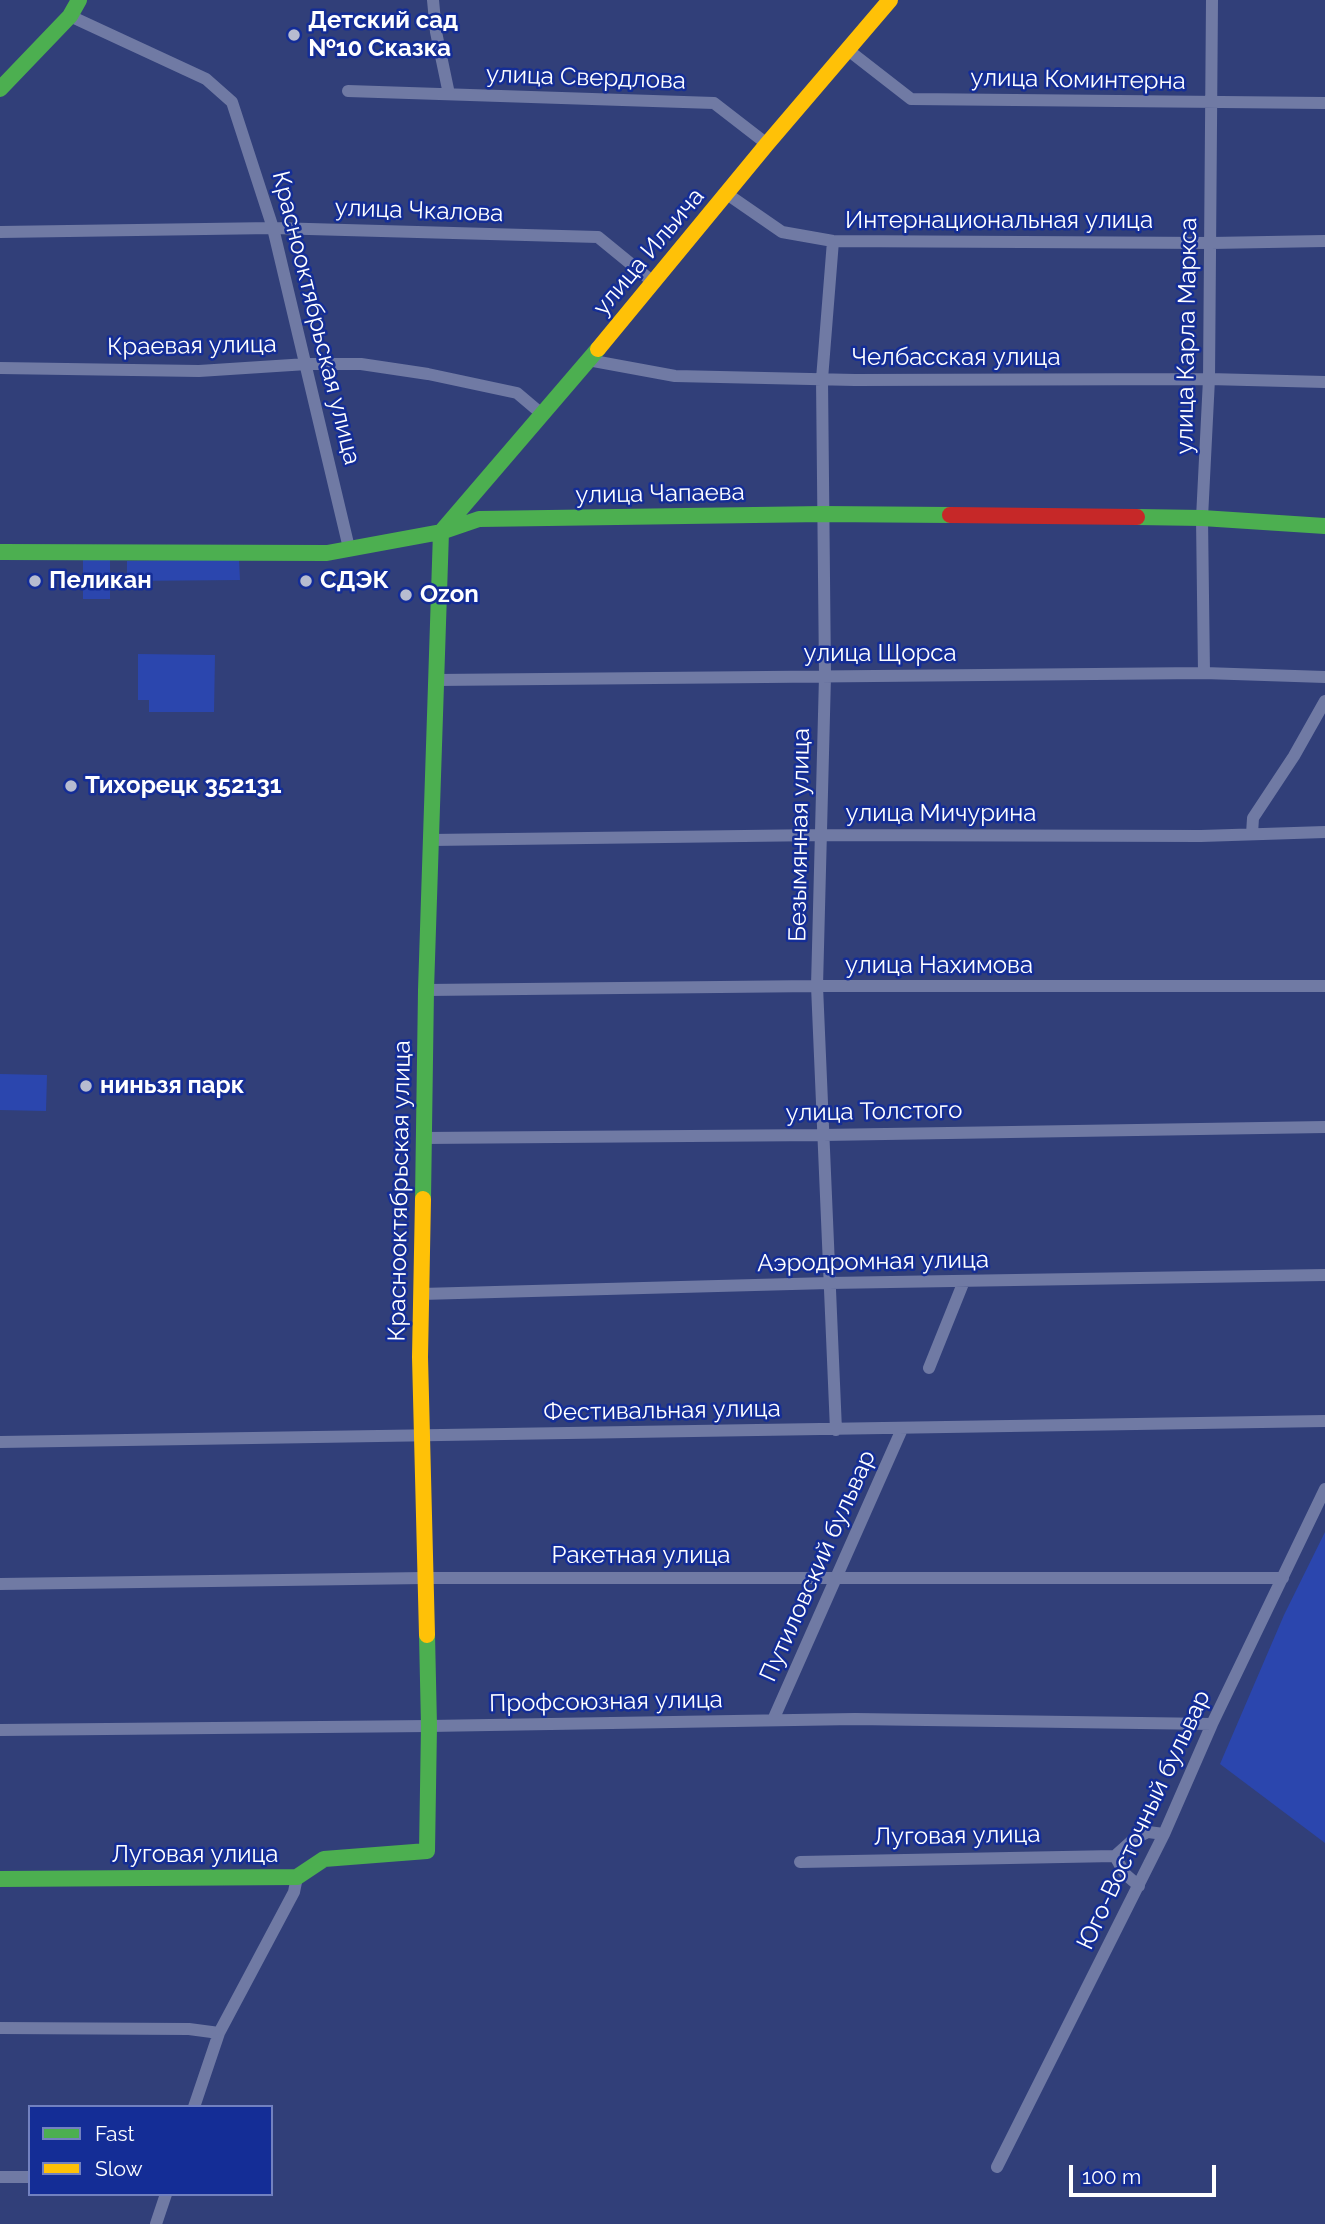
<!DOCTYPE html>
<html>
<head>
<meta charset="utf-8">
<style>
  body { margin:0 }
  #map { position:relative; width:1325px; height:2224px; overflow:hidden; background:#313f79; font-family:Raleway,sans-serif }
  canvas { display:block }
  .legend { position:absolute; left:28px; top:2105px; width:245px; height:91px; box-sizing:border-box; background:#142d96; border:2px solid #7281c0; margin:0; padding:9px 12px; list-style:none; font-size:21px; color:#fff }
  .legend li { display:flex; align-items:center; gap:14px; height:35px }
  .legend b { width:35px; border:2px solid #7281c0 }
  .scale { position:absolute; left:1069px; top:2165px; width:147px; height:32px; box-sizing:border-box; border:4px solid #fff; border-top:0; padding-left:9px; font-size:21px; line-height:24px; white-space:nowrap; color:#fff; -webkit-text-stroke:5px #142d96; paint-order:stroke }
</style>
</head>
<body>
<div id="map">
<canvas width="1325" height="2224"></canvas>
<ul class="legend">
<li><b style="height:9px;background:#4caf50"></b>Fast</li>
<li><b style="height:9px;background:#ffc107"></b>Slow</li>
</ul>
<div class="scale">100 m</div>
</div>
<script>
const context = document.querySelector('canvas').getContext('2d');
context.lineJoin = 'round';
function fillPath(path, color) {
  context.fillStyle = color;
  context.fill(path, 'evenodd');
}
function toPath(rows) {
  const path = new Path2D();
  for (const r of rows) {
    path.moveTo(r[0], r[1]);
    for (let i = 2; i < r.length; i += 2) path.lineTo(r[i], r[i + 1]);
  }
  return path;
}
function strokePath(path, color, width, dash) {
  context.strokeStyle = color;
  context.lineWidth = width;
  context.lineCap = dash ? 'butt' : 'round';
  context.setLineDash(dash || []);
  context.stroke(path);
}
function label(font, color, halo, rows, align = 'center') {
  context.font = font + ' Raleway,sans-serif';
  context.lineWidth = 5;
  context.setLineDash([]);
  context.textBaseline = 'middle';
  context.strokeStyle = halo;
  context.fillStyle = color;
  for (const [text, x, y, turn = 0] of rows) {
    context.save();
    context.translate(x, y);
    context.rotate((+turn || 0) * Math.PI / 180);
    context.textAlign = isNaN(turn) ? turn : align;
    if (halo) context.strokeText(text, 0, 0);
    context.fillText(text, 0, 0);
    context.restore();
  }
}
fillPath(toPath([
  [83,559,110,559,110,599,83,599],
  [239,559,240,580,127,581,127,561],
  [138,654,215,655,214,712,149,712,149,700,138,700],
  [0,1074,47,1075,46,1111,0,1110],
  [1325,1532,1325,1843,1220,1764,1284,1615]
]), '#2b46ae');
strokePath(toPath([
  [433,0,436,32,449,94],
  [70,16,206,79,232,102,273,228,349,548],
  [848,50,911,99,1325,103],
  [348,91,714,103,767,144],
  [727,194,782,232,833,241,1211,243,1325,241],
  [0,232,273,228,598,237,653,282],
  [833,241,822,379,825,676,817,986,836,1430],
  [588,360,675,376,855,380,1209,379,1325,382],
  [0,368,199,371,307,364,361,364,428,374,517,393,543,415],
  [1204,673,1202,518,1209,379,1212,0],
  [436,680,1204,673,1325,677],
  [1252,834,1253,818,1294,756,1325,701],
  [431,840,822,835,1201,836,1325,832],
  [426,990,817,986,1325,986],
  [423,1138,823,1135,1325,1127],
  [421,1294,829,1283,1325,1275],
  [929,1368,964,1281],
  [0,1442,1325,1421],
  [0,1584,424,1578,1283,1578],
  [773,1720,902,1429],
  [0,1730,429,1726,855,1719,1212,1724],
  [1115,1856,1125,1874,1139,1886],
  [800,1862,1115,1856,1134,1839,1148,1832,1164,1834],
  [0,2028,189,2029,219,2033],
  [194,2107,219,2033,294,1892,297,1877],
  [997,2167,1164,1834,1212,1724,1325,1489],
  [0,2177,30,2177],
  [156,2224,166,2194]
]), '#707aa4', 12);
strokePath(toPath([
  [0,89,70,16,79,0],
  [1137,517,1202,518,1325,526],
  [0,552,327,553,441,532,479,519,823,514,950,515],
  [423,1199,426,990,441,532,598,349],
  [0,1879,297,1877,324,1859,427,1851,429,1726,427,1635]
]), '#4caf50', 16);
strokePath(toPath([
  [598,349,767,144,890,0],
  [423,1199,420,1357,427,1635]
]), '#ffc107', 16);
strokePath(toPath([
  [950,515,1137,517]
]), '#c62828', 16);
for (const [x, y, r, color] of [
  [294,35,7,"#b7bcd0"],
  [35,581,7,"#b7bcd0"],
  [306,581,7,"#b7bcd0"],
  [406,595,7,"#b7bcd0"],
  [71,786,7,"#b7bcd0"],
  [86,1086,7,"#b7bcd0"]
]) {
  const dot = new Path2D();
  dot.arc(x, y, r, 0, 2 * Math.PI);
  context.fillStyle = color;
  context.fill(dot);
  strokePath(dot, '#142d96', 2.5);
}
label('bold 24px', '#fff', '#142d96', [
  ["Детский сад",308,21],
  ["№10 Сказка",308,49],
  ["Пеликан",49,581],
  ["СДЭК",320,581],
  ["Ozon",420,595],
  ["Тихорецк 352131",85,786],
  ["ниньзя парк",100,1086]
], 'left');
label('24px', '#fff', '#142d96', [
  ["улица Свердлова",586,78,2],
  ["улица Коминтерна",1078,80,1],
  ["улица Чкалова",419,211,2],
  ["Интернациональная улица",999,221],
  ["улица Ильича",649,252,-50],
  ["Краснооктябрьская улица",316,318,76],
  ["улица Карла Маркса",1187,336,-89],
  ["Краевая улица",192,346,-1],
  ["Челбасская улица",956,358],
  ["улица Чапаева",660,494,-1],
  ["улица Щорса",880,654],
  ["улица Мичурина",941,814],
  ["Безымянная улица",800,835,-89],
  ["улица Нахимова",939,966],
  ["улица Толстого",874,1112,-1],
  ["Краснооктябрьская улица",400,1191,-89],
  ["Аэродромная улица",873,1262,-1],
  ["Фестивальная улица",662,1411,-1],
  ["Ракетная улица",641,1556],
  ["Путиловский бульвар",818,1566,-66],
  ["Профсоюзная улица",606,1702,-1],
  ["Юго-Восточный бульвар",1144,1820,-65],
  ["Луговая улица",957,1836,-1],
  ["Луговая улица",195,1855]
]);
</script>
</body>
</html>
